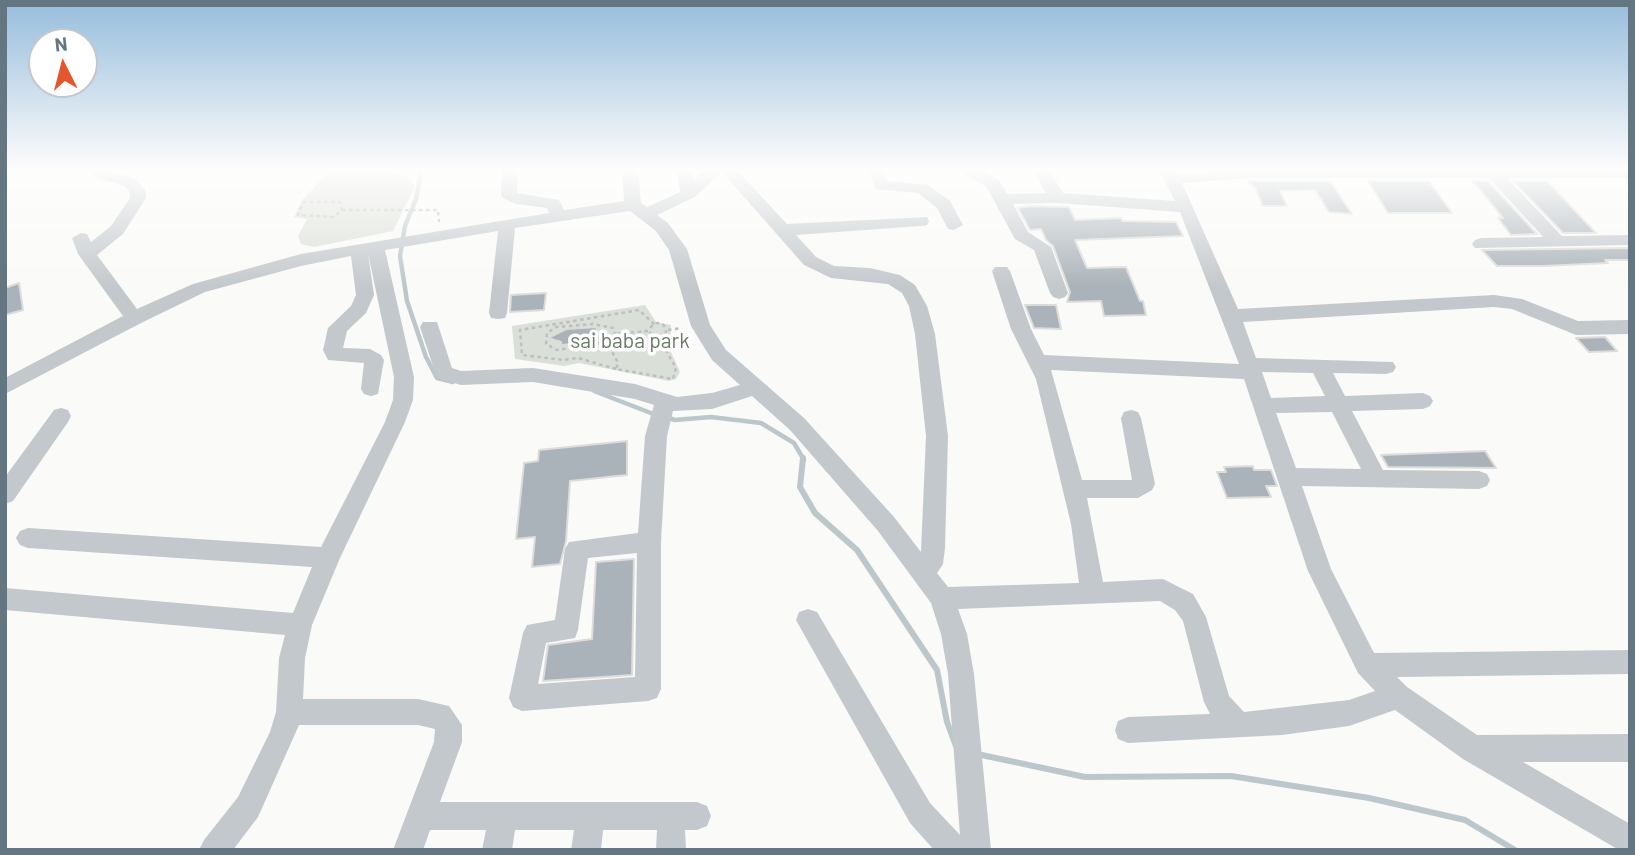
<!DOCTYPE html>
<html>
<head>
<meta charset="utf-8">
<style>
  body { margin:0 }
  #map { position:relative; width:1635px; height:855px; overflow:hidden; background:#fafaf8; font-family:Barlow,sans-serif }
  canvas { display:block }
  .frame { position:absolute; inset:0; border:7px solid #657683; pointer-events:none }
  .north { position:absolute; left:28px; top:28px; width:70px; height:70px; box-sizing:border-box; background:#fff; border:2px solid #c1c8cd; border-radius:50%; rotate:354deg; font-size:19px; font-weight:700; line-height:28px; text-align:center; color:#657683 }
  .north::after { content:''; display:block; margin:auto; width:24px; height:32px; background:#e4572e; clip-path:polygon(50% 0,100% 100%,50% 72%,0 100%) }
</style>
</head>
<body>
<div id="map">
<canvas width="1635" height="855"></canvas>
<div class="frame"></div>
<div class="north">N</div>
</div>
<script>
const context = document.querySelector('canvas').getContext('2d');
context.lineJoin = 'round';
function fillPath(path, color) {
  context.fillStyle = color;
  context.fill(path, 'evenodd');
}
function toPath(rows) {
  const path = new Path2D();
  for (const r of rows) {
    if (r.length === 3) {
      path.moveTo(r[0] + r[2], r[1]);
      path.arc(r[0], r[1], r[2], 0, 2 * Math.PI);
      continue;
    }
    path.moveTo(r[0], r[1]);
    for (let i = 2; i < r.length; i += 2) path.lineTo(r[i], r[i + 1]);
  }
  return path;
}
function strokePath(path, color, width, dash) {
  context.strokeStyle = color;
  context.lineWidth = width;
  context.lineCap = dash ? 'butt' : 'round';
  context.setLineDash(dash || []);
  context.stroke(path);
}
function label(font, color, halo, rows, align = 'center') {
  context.font = font + ' Barlow,sans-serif';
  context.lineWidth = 7;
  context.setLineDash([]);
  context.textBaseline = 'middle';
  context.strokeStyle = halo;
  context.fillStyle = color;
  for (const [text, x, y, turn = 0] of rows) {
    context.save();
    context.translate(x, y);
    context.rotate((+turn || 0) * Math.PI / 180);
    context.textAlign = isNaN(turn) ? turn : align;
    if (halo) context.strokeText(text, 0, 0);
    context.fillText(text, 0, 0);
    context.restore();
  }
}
fillPath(toPath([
  [332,168,386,168,411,180,415,186,393,231,314,247,301,244,298,236,307,219,294,217,303,199],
  [645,305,656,322,671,325,671,333,665,339,680,372,676,379,669,381,579,363,564,366,515,359,512,326]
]), '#dadfd7');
strokePath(toPath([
  [411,168,421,174,416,199,405,226,400,256,407,301,426,357,437,378,453,382],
  [594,391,656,415],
  [666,417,675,420,711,417,761,423,794,443,804,460]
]), '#bbc7cb', 4.5);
strokePath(toPath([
  [803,458,800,487,815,513,857,550,937,670,947,722,956,746],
  [977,754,1085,777,1231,776,1369,798,1465,820,1515,850]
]), '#bbc7cb', 6);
const building = toPath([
  [1248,181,1330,181,1352,214,1329,212,1315,190,1280,191,1287,206,1263,206,1255,188,1248,181],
  [1368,181,1429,181,1452,213,1388,213,1368,181],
  [1473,181,1488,181,1537,234,1511,235,1498,218,1503,218,1473,181],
  [1513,181,1547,181,1596,233,1563,233,1513,181],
  [1030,206,1069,207,1075,220,1121,218,1122,221,1176,222,1183,236,1075,240,1087,268,1126,267,1140,301,1143,301,1146,315,1104,316,1101,301,1067,302,1070,292,1053,246,1046,240,1041,229,1030,230,1018,208,1030,206],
  [1630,248,1630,260,1605,260,1608,263,1543,266,1497,266,1482,250,1630,248],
  [19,283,23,310,5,315,5,288,19,283],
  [546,293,544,310,510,312,511,295,546,293],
  [1025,305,1056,305,1061,329,1034,328,1025,305],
  [597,327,596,342,561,345,561,342,548,338,566,329,597,327],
  [1605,337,1617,351,1589,352,1576,338,1605,337],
  [627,441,627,475,570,481,566,541,560,564,532,567,535,537,516,539,524,463,538,461,539,450,627,441],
  [1485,451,1496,468,1388,467,1381,455,1485,451],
  [1253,466,1254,470,1271,470,1277,486,1266,486,1271,497,1227,498,1217,472,1226,472,1224,467,1253,466],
  [634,559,632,675,543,681,548,645,592,639,596,562,634,559]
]);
fillPath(building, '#aab3b9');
strokePath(building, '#dcdcda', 2);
strokePath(toPath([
  [303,202,340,202,342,210,334,217,298,215,303,202],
  [342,210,438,210,439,222],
  [658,331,8],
  [668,330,682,328],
  [648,331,615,334,607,342,618,363,616,369,673,379,676,368,659,338],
  [607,342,557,350,546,344,547,333,556,327,593,324,613,328,615,334],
  [616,369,578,358,564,360,522,355,520,330,639,310,655,325]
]), '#bbbfc2', 2.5, [3.5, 3.5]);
fillPath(toPath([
  [84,168,102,168,137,180,145,190,146,198,123,234,97,255,137,309,193,284,301,254,549,213,547,208,516,204,503,198,501,195,502,168,518,168,517,193,559,200,564,210,624,201,622,168,638,168,641,203,647,207,680,192,676,168,692,168,694,180,708,168,735,168,787,224,927,217,929,221,927,225,921,226,796,235,816,257,834,266,870,268,900,275,915,285,927,306,935,334,948,436,945,548,943,564,937,573,948,587,1079,583,1071,524,1036,379,1011,329,992,271,995,267,1007,267,1010,271,1031,329,1044,355,1239,364,1180,212,1057,203,1013,204,1028,232,1051,247,1068,293,1065,297,1059,299,1053,297,1050,293,1034,250,1015,239,986,186,959,171,957,168,976,168,999,180,1007,194,1046,193,1032,168,1048,168,1063,193,1175,201,1158,168,1174,168,1177,174,1251,168,1630,168,1630,178,1507,178,1562,236,1630,235,1630,245,1475,248,1472,244,1475,240,1481,238,1543,237,1489,178,1251,178,1182,183,1238,309,1494,295,1522,299,1578,321,1630,320,1630,334,1576,335,1512,309,1494,307,1243,322,1256,358,1393,362,1396,367,1393,372,1386,374,1333,373,1345,396,1423,393,1430,396,1433,401,1430,406,1423,409,1352,411,1383,470,1479,471,1487,474,1490,480,1487,486,1479,489,1302,486,1331,569,1374,653,1630,650,1630,674,1397,677,1407,687,1477,735,1630,734,1630,762,1523,762,1630,824,1630,850,1619,850,1463,759,1395,710,1349,726,1282,735,1128,743,1118,739,1115,730,1118,721,1128,717,1210,714,1204,702,1183,621,1175,610,1160,601,958,609,967,634,974,674,991,850,934,850,910,823,796,620,799,612,808,609,817,612,930,803,960,835,948,674,941,634,931,603,878,531,790,430,752,396,712,409,673,411,667,436,661,542,661,689,657,698,648,701,522,711,513,707,509,698,523,633,527,625,555,620,565,549,569,542,638,533,645,436,654,405,635,399,533,382,461,385,437,378,420,327,423,322,437,322,452,368,461,371,533,368,635,384,677,397,712,393,740,385,712,360,691,326,669,250,656,231,630,211,515,228,507,313,505,318,498,319,491,318,489,313,498,231,385,250,414,377,413,400,405,422,340,558,312,625,305,658,303,699,418,699,449,706,462,725,462,742,440,802,697,802,707,806,711,816,707,826,697,830,685,830,686,850,656,850,657,830,603,830,601,850,571,850,574,830,515,830,512,850,482,850,486,830,430,830,423,850,393,850,434,742,435,729,418,725,299,725,258,817,233,850,199,850,204,840,238,797,270,732,276,712,279,658,285,635,5,610,5,588,293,613,312,567,28,548,20,545,16,538,20,531,28,528,321,547,385,422,393,400,394,377,368,253,374,295,366,313,347,331,343,348,370,349,381,355,384,360,378,394,371,396,364,394,361,389,364,363,328,360,323,350,328,328,351,306,356,295,351,256,301,266,205,292,141,323,5,394,5,378,123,316,78,254,72,238,81,233,87,234,91,242,111,226,130,198,129,191,125,186,97,178,84,168],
  [722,172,804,265,831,278,888,284,902,293,909,306,915,334,926,436,921,552,894,517,804,418,726,350,710,325,687,249,668,223,657,215,695,197,722,172],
  [1051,370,1244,379,1308,571,1358,673,1375,691,1349,700,1244,712,1229,696,1206,617,1193,594,1163,579,1103,582,1087,498,1138,498,1152,490,1155,484,1141,418,1138,412,1131,410,1124,412,1121,418,1132,480,1082,480,1051,370],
  [1262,372,1313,373,1325,396,1271,398,1262,372],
  [1332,412,1361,469,1296,468,1276,413,1332,412],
  [637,553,635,677,538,684,546,643,575,638,578,630,588,558,637,553],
  [867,168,883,168,888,181,928,185,950,201,963,225,954,230,948,229,937,208,918,193,876,189,867,168],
  [61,408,68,410,71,416,68,422,13,501,5,504,5,477,54,410,61,408]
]), '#c3c8cc');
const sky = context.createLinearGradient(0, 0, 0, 287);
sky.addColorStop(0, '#96bcdc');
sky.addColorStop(0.59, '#fdfdfc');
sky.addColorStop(1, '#fdfdfc00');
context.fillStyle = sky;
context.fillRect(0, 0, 1635, 287);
label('21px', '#687a64', '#fff', [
  ["sai baba park",630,341]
]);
</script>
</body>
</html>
